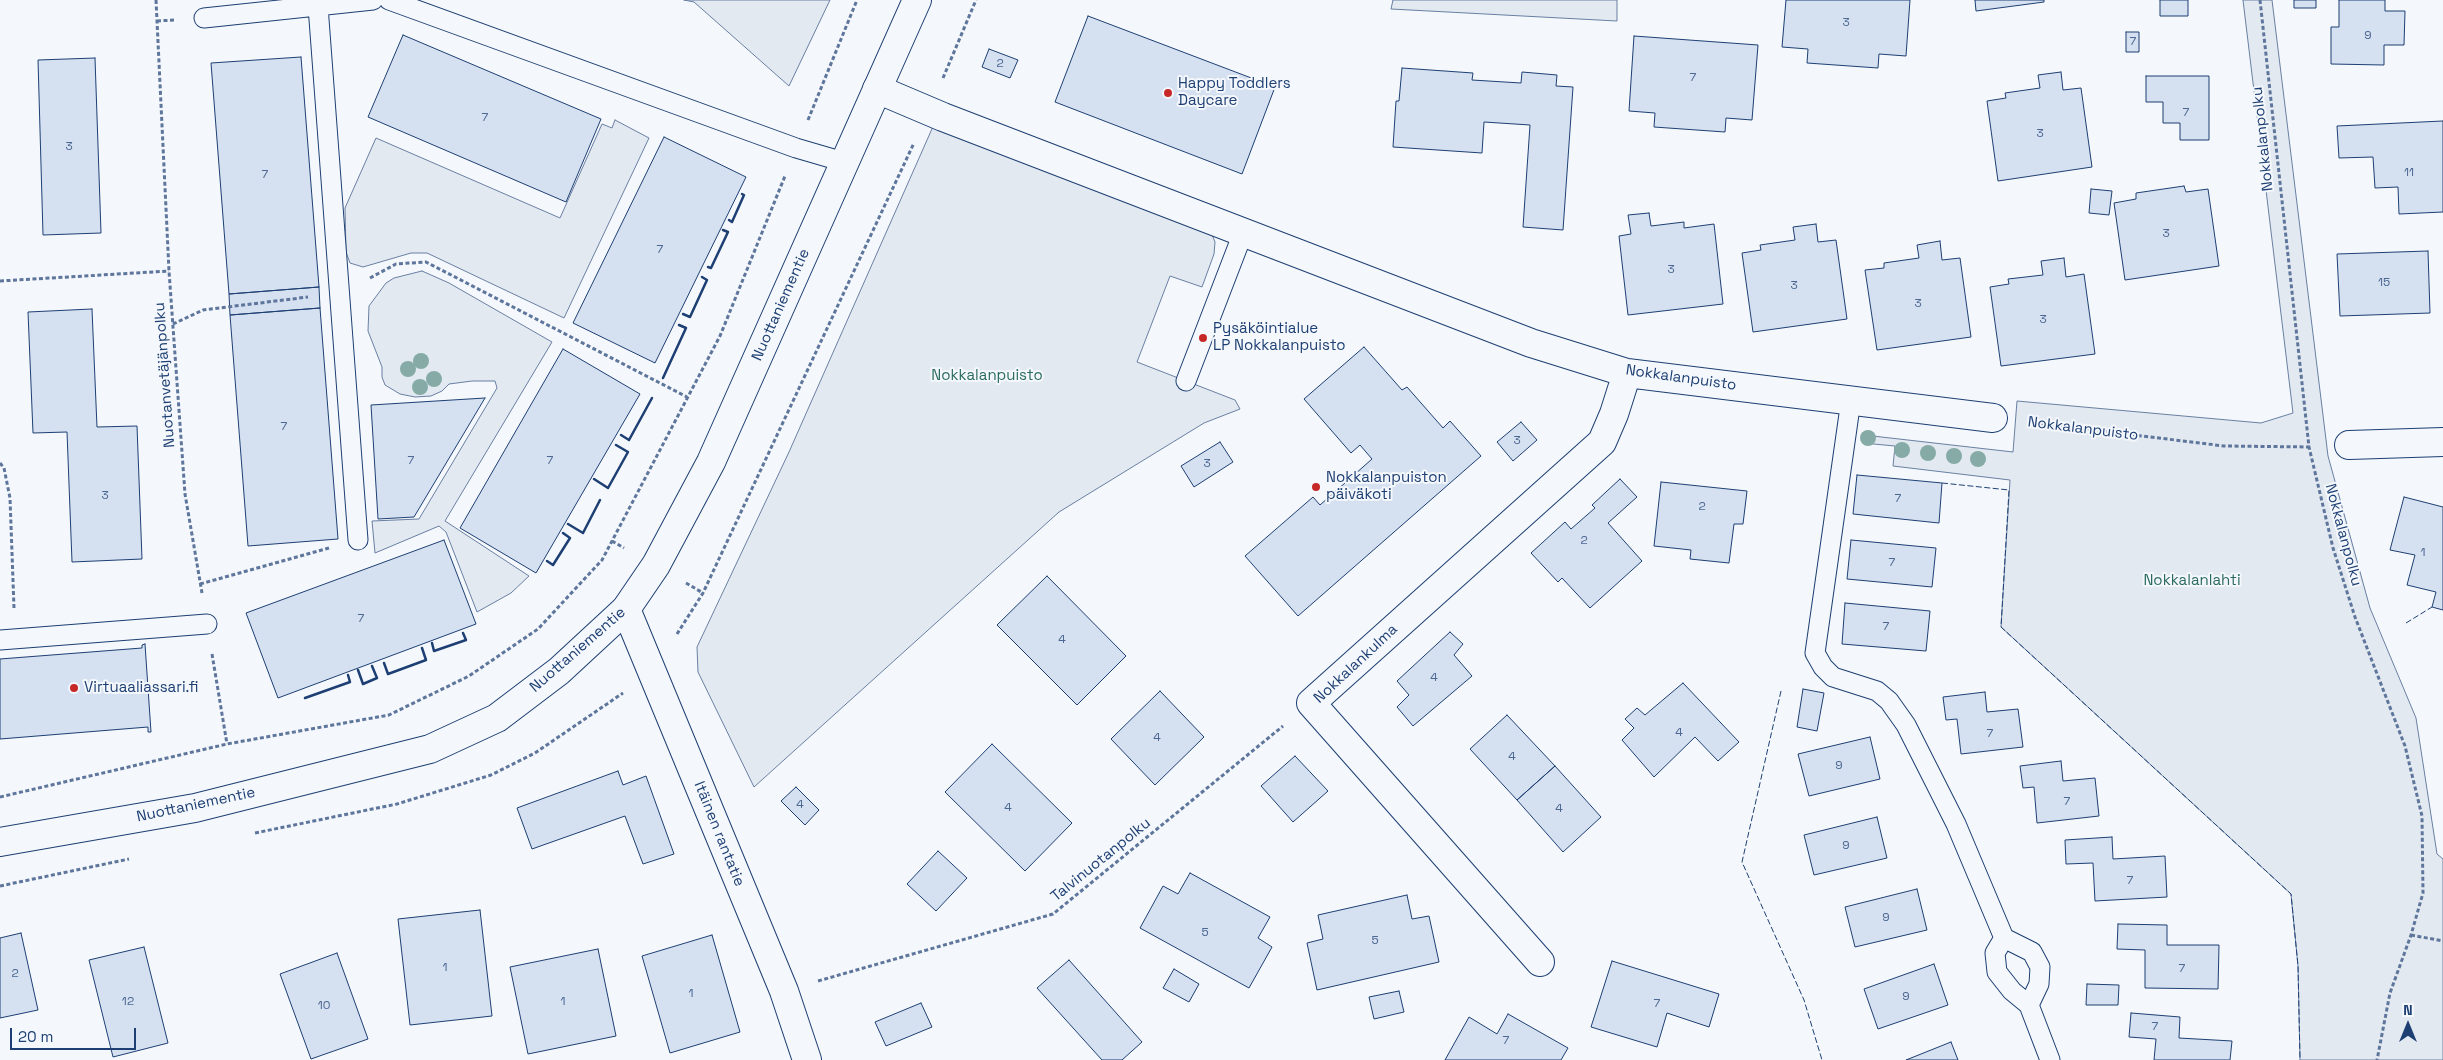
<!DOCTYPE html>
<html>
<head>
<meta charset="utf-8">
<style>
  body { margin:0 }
  #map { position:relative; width:2443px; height:1060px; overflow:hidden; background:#f4f7fb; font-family:"Space Grotesk",sans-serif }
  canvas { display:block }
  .north { position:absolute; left:2383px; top:1000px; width:50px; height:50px; -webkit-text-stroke:4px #f4f7fb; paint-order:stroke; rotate:0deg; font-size:14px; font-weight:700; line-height:20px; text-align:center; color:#1d3f73 }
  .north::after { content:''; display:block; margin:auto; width:18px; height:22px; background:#1d3f73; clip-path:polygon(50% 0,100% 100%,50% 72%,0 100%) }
  .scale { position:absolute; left:10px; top:1028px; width:126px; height:22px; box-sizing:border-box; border:2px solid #1d3f73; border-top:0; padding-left:6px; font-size:15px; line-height:18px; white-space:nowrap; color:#1d3f73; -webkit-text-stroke:4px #f4f7fb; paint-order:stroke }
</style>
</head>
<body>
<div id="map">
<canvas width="2443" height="1060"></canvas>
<div class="north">N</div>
<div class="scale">20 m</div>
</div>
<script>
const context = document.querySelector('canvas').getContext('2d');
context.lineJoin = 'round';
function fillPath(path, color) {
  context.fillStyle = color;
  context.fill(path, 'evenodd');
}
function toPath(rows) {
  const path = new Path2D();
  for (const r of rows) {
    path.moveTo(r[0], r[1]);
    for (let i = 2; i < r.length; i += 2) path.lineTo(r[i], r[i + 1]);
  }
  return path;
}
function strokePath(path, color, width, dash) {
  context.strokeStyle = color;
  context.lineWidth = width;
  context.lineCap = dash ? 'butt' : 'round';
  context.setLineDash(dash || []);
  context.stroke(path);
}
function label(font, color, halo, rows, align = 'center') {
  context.font = font + ' "Space Grotesk",sans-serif';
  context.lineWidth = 4;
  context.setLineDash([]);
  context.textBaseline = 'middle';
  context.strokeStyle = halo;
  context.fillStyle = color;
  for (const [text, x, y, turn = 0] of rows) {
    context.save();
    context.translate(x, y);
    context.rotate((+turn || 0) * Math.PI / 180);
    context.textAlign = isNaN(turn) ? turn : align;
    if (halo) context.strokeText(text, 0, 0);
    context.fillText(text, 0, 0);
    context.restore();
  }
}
const green = toPath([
  [684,0,830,0,789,86,694,2,684,0],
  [1393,0,1617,0,1617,21,1391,9,1393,0],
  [2243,0,2272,0,2328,456,2370,608,2416,718,2437,854,2443,859,2443,1060,2300,1060,2298,966,2291,894,2001,627,2010,480,1893,466,1895,446,1863,443,1864,435,2013,452,2017,401,2261,423,2293,413,2243,0],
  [615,120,649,138,564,318,427,253,411,253,363,267,350,263,346,252,345,208,376,138,560,218,602,124,612,128,615,120],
  [935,122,1211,232,1215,242,1214,254,1202,287,1170,276,1137,362,1235,400,1240,409,1204,423,1059,512,754,787,698,672,697,647,789,452,935,122],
  [422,271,449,283,552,342,445,521,529,576,511,593,477,612,446,532,439,526,375,553,372,521,419,519,497,388,495,381,472,381,449,384,442,391,431,396,415,397,400,394,385,385,382,377,382,367,368,331,369,306,386,283,394,278,422,271]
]);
fillPath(green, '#e3e9f0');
strokePath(green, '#687fa3', 1);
const building = toPath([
  [1786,0,1910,0,1906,56,1879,54,1878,68,1807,63,1808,49,1782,47,1786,0],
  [1975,0,2044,0,2044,2,1976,11,1975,0],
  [2160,0,2188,0,2188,16,2160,16,2160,0],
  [2294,0,2316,0,2316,8,2294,8,2294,0],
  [2339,0,2385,0,2385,11,2405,11,2404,45,2384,45,2384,65,2331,64,2331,27,2339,27,2339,0],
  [1088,16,1275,87,1242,174,1055,102,1088,16],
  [2126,32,2139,32,2139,52,2126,52,2126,32],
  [403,35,601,119,566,202,368,117,403,35],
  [1634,36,1758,45,1752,120,1726,118,1725,132,1654,127,1655,113,1629,111,1634,36],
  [989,49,1018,60,1010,78,982,67,989,49],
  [301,57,319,287,229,294,211,63,301,57],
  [95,58,101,233,43,235,38,60,95,58],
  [1402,68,1473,73,1472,80,1521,83,1522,72,1557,75,1556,86,1573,87,1563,230,1523,227,1530,125,1484,122,1482,153,1393,147,1396,101,1399,101,1402,68],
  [2061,72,2063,90,2081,88,2092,167,1998,181,1987,101,2006,98,2005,93,2040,88,2038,75,2061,72],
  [2146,76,2209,76,2209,140,2180,140,2180,123,2163,123,2163,102,2146,102,2146,76],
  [2443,121,2443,212,2399,214,2398,187,2375,188,2373,157,2339,158,2337,126,2443,121],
  [664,137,746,177,655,363,573,323,664,137],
  [2184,186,2186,192,2208,189,2219,266,2125,280,2114,203,2136,199,2136,193,2184,186],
  [2091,189,2112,191,2109,215,2089,213,2091,189],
  [1649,213,1651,226,1684,222,1684,228,1714,224,1723,304,1628,315,1619,236,1631,234,1628,215,1649,213],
  [1816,224,1818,242,1836,240,1847,319,1753,332,1742,253,1761,250,1760,245,1795,240,1793,227,1816,224],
  [1940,241,1942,260,1960,258,1971,337,1877,350,1865,270,1884,268,1884,263,1919,258,1917,245,1940,241],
  [2428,251,2430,313,2340,316,2337,254,2428,251],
  [2064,258,2066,277,2084,274,2095,354,2001,366,1990,287,2009,284,2008,279,2043,275,2041,261,2064,258],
  [319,287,320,308,230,315,229,294,319,287],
  [320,308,338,539,248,546,230,315,320,308],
  [92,309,97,427,137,426,142,559,72,562,67,432,33,433,28,312,92,309],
  [1364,347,1402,390,1407,387,1443,428,1450,421,1481,456,1298,616,1245,556,1313,497,1320,505,1372,459,1360,445,1351,453,1304,399,1364,347],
  [563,349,640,394,536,573,460,528,563,349],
  [485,398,414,517,378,519,371,405,485,398],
  [1521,422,1537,440,1513,461,1497,442,1521,422],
  [1220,442,1233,462,1194,487,1181,466,1220,442],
  [1857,475,1942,483,1939,523,1853,514,1857,475],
  [1620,479,1637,497,1608,523,1642,561,1590,608,1562,578,1558,582,1531,553,1565,522,1571,529,1595,508,1592,505,1620,479],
  [1661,482,1747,491,1743,524,1734,524,1729,563,1690,559,1691,550,1654,546,1661,482],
  [2404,497,2443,507,2443,610,2432,607,2436,592,2407,585,2415,555,2390,550,2404,497],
  [444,540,476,624,278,698,246,613,444,540],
  [1851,540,1936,548,1932,587,1847,579,1851,540],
  [1047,576,1126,656,1077,705,997,625,1047,576],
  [1845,603,1930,611,1926,651,1842,644,1845,603],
  [1450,632,1463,644,1454,655,1472,676,1413,726,1397,707,1409,695,1397,681,1450,632],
  [145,644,151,732,148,732,148,727,0,739,0,659,142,648,142,645,145,644],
  [1683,683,1739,742,1718,761,1695,737,1654,777,1622,740,1634,728,1625,719,1637,708,1645,715,1683,683],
  [1803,689,1824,693,1817,731,1797,727,1803,689],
  [1160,691,1204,737,1155,785,1111,739,1160,691],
  [1985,692,1987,712,2018,709,2023,747,1961,754,1957,719,1946,720,1943,697,1985,692],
  [1507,715,1555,766,1517,800,1470,749,1507,715],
  [1870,737,1880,779,1809,796,1798,754,1870,737],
  [992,744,1072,823,1025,871,945,792,992,744],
  [1295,756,1328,791,1293,822,1261,786,1295,756],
  [2061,761,2063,781,2095,778,2099,816,2037,823,2034,787,2023,788,2020,766,2061,761],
  [1555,766,1601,817,1563,852,1517,800,1555,766],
  [618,771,623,785,646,776,674,854,643,864,625,816,532,849,517,808,618,771],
  [796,787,819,810,805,825,781,801,796,787],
  [1877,817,1887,858,1814,875,1804,835,1877,817],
  [2112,837,2113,859,2165,856,2167,897,2095,901,2093,863,2066,864,2065,840,2112,837],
  [938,851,967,878,936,911,907,884,938,851],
  [1190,873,1270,917,1258,938,1272,947,1249,988,1140,928,1163,886,1178,894,1190,873],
  [1917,889,1927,930,1855,947,1845,907,1917,889],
  [1407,895,1412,919,1429,916,1439,962,1317,990,1307,943,1323,939,1318,915,1407,895],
  [480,910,492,1016,410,1025,398,919,480,910],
  [2118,924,2167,925,2167,945,2219,945,2218,989,2145,988,2145,950,2117,949,2118,924],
  [21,933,38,1010,0,1018,0,938,21,933],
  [712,935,740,1032,670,1053,642,956,712,935],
  [144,947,168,1043,113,1057,89,960,144,947],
  [598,949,616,1036,528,1054,510,967,598,949],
  [337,953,368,1039,311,1059,280,974,337,953],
  [1069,960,1142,1042,1122,1060,1102,1060,1037,988,1069,960],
  [1612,961,1719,994,1709,1027,1667,1013,1657,1047,1591,1027,1612,961],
  [1934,964,1948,1005,1878,1029,1864,989,1934,964],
  [1174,969,1199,984,1189,1002,1163,988,1174,969],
  [2087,984,2119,985,2118,1005,2086,1005,2087,984],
  [1399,991,1404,1012,1374,1019,1369,997,1399,991],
  [921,1003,932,1027,886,1046,875,1022,921,1003],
  [2131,1013,2180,1017,2179,1038,2232,1041,2230,1060,2154,1060,2156,1039,2129,1037,2131,1013],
  [1508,1014,1568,1048,1561,1060,1445,1060,1469,1017,1497,1034,1508,1014],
  [1951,1042,1958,1060,1906,1060,1951,1042]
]);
fillPath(building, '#d5e0f0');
strokePath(building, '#1d3f73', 1);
const lane = toPath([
  [389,0,796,148,844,162],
  [318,6,358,540],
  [204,18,373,0],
  [1186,381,1243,233],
  [1851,400,1815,653,1823,667,1833,677,1877,691,1889,701,1906,725,1956,824,2004,938,1995,953,1997,972,2012,991,2029,1005,2050,1060],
  [0,640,207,624],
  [2004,938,2032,952,2040,967,2039,984,2029,1005]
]);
const street = toPath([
  [877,89,943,117,1531,343,1627,373,1993,418],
  [2349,445,2443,442],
  [626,609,784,991,807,1060],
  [1540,962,1311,703,1602,442,1614,414,1627,373]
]);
const secondary = toPath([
  [0,842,195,808,430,749,497,718,559,671,626,609,656,565,711,462,917,0]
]);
strokePath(lane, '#1d3f73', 21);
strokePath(street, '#1d3f73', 30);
strokePath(secondary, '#1d3f73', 30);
strokePath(toPath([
  [156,0,169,271,185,494,202,593],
  [2260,0,2309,447,2333,548,2355,617,2405,746,2422,816,2423,893,2411,935,2390,993,2377,1060],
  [157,21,174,20],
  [943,78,976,0],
  [808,120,857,0],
  [370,278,396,264,426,262,687,397],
  [0,281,169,271],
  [173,324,203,310,308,297],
  [2028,422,2224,446,2311,447],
  [0,463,4,468,10,498,14,608],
  [612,541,624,548],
  [686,583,703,593],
  [200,584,329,548],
  [677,634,703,593,914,143],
  [212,654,227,744],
  [0,797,227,744,389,715,469,676,538,629,602,560,720,336,785,176],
  [255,833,397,804,491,775,535,753,623,693],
  [0,886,129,859],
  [2411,935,2443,941],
  [818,981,1053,914,1283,726]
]), '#5e769c', 3, [4, 2.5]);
strokePath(lane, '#f4f7fb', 19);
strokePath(street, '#f4f7fb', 28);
strokePath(secondary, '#f4f7fb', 28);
strokePath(toPath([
  [1942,483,2009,490,2001,627,2291,894,2298,966,2300,1060],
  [2406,623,2432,607],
  [1781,691,1742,862,1804,1000,1822,1060]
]), '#1d3f73', 1, [6, 2.5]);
strokePath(toPath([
  [729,220,732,222,744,195,742,194],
  [708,267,711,268,728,232,723,230],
  [683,314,690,317,707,280,702,277],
  [663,378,686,328,679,325],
  [621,435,629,440,652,398],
  [594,479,608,488,628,452,616,445],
  [568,524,583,533,600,500],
  [547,561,553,565,570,538,563,533],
  [432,643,434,651,466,640,463,633],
  [384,663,388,674,426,660,422,648],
  [358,670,363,684,377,678,372,666],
  [305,698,350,682,348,675]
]), '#1d3f73', 2.5);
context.fillStyle = '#86aba6';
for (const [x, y] of [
  [421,361],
  [408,369],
  [434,379],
  [420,387],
  [1868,438],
  [1902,450],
  [1928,453],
  [1954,456],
  [1978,459]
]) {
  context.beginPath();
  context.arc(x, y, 8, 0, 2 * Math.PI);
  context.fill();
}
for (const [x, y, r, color] of [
  [1168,93,5,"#c62828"],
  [1203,338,5,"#c62828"],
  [1316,487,5,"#c62828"],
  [74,688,5,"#c62828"]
]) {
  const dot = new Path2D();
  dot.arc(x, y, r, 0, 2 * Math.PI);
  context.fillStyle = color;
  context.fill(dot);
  strokePath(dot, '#f4f7fb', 2);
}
label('12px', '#4b6792', null, [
  ["3",1846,23],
  ["9",2368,36],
  ["7",2133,42],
  ["2",1000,64],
  ["7",1693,78],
  ["7",2186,113],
  ["7",485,118],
  ["3",2040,134],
  ["3",69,147],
  ["11",2409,173],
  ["7",265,175],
  ["3",2166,234],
  ["7",660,250],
  ["3",1671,270],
  ["15",2384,283],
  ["3",1794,286],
  ["3",1918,304],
  ["3",2043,320],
  ["7",284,427],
  ["3",1517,441],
  ["7",411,461],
  ["7",550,461],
  ["3",1207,464],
  ["3",105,496],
  ["7",1898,499],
  ["2",1702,507],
  ["2",1584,541],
  ["1",2423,553],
  ["7",1892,563],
  ["7",361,619],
  ["7",1886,627],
  ["4",1062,640],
  ["4",1434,678],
  ["4",1679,733],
  ["7",1990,734],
  ["4",1157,738],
  ["4",1512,757],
  ["9",1839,766],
  ["7",2067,802],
  ["4",800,805],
  ["4",1008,808],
  ["4",1559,809],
  ["9",1846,846],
  ["7",2130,881],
  ["9",1886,918],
  ["5",1205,933],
  ["5",1375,941],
  ["1",445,968],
  ["7",2182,969],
  ["2",15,974],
  ["1",691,994],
  ["9",1906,997],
  ["12",128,1002],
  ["1",563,1002],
  ["7",1657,1004],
  ["10",324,1006],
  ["7",2155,1027],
  ["7",1506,1041]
]);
label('15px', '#1d3f73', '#f4f7fb', [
  ["Happy Toddlers",1178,84],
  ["Daycare",1178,101],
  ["Pysäköintialue",1213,329],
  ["LP Nokkalanpuisto",1213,346],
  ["Nokkalanpuiston",1326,478],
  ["päiväkoti",1326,495],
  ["Virtuaaliassari.fi",84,688]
], 'left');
label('15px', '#1d3f73', '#f4f7fb', [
  ["Nokkalanpolku",2263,139,-96],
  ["Nuottaniementie",781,305,-66],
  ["Nuotanvetäjänpolku",165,375,-94],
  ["Nokkalanpuisto",1681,378,8],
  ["Nokkalanpuisto",2083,429,7],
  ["Nokkalanpolku",2343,535,75],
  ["Nuottaniementie",578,650,-41],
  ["Nokkalankulma",1356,664,-43],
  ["Nuottaniementie",196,805,-12],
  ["Itäinen rantatie",719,834,68],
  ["Talvinuotanpolku",1101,860,-39]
]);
label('15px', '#2c6c60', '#f4f7fb', [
  ["Nokkalanpuisto",987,376],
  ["Nokkalanlahti",2192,581]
]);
</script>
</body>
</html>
